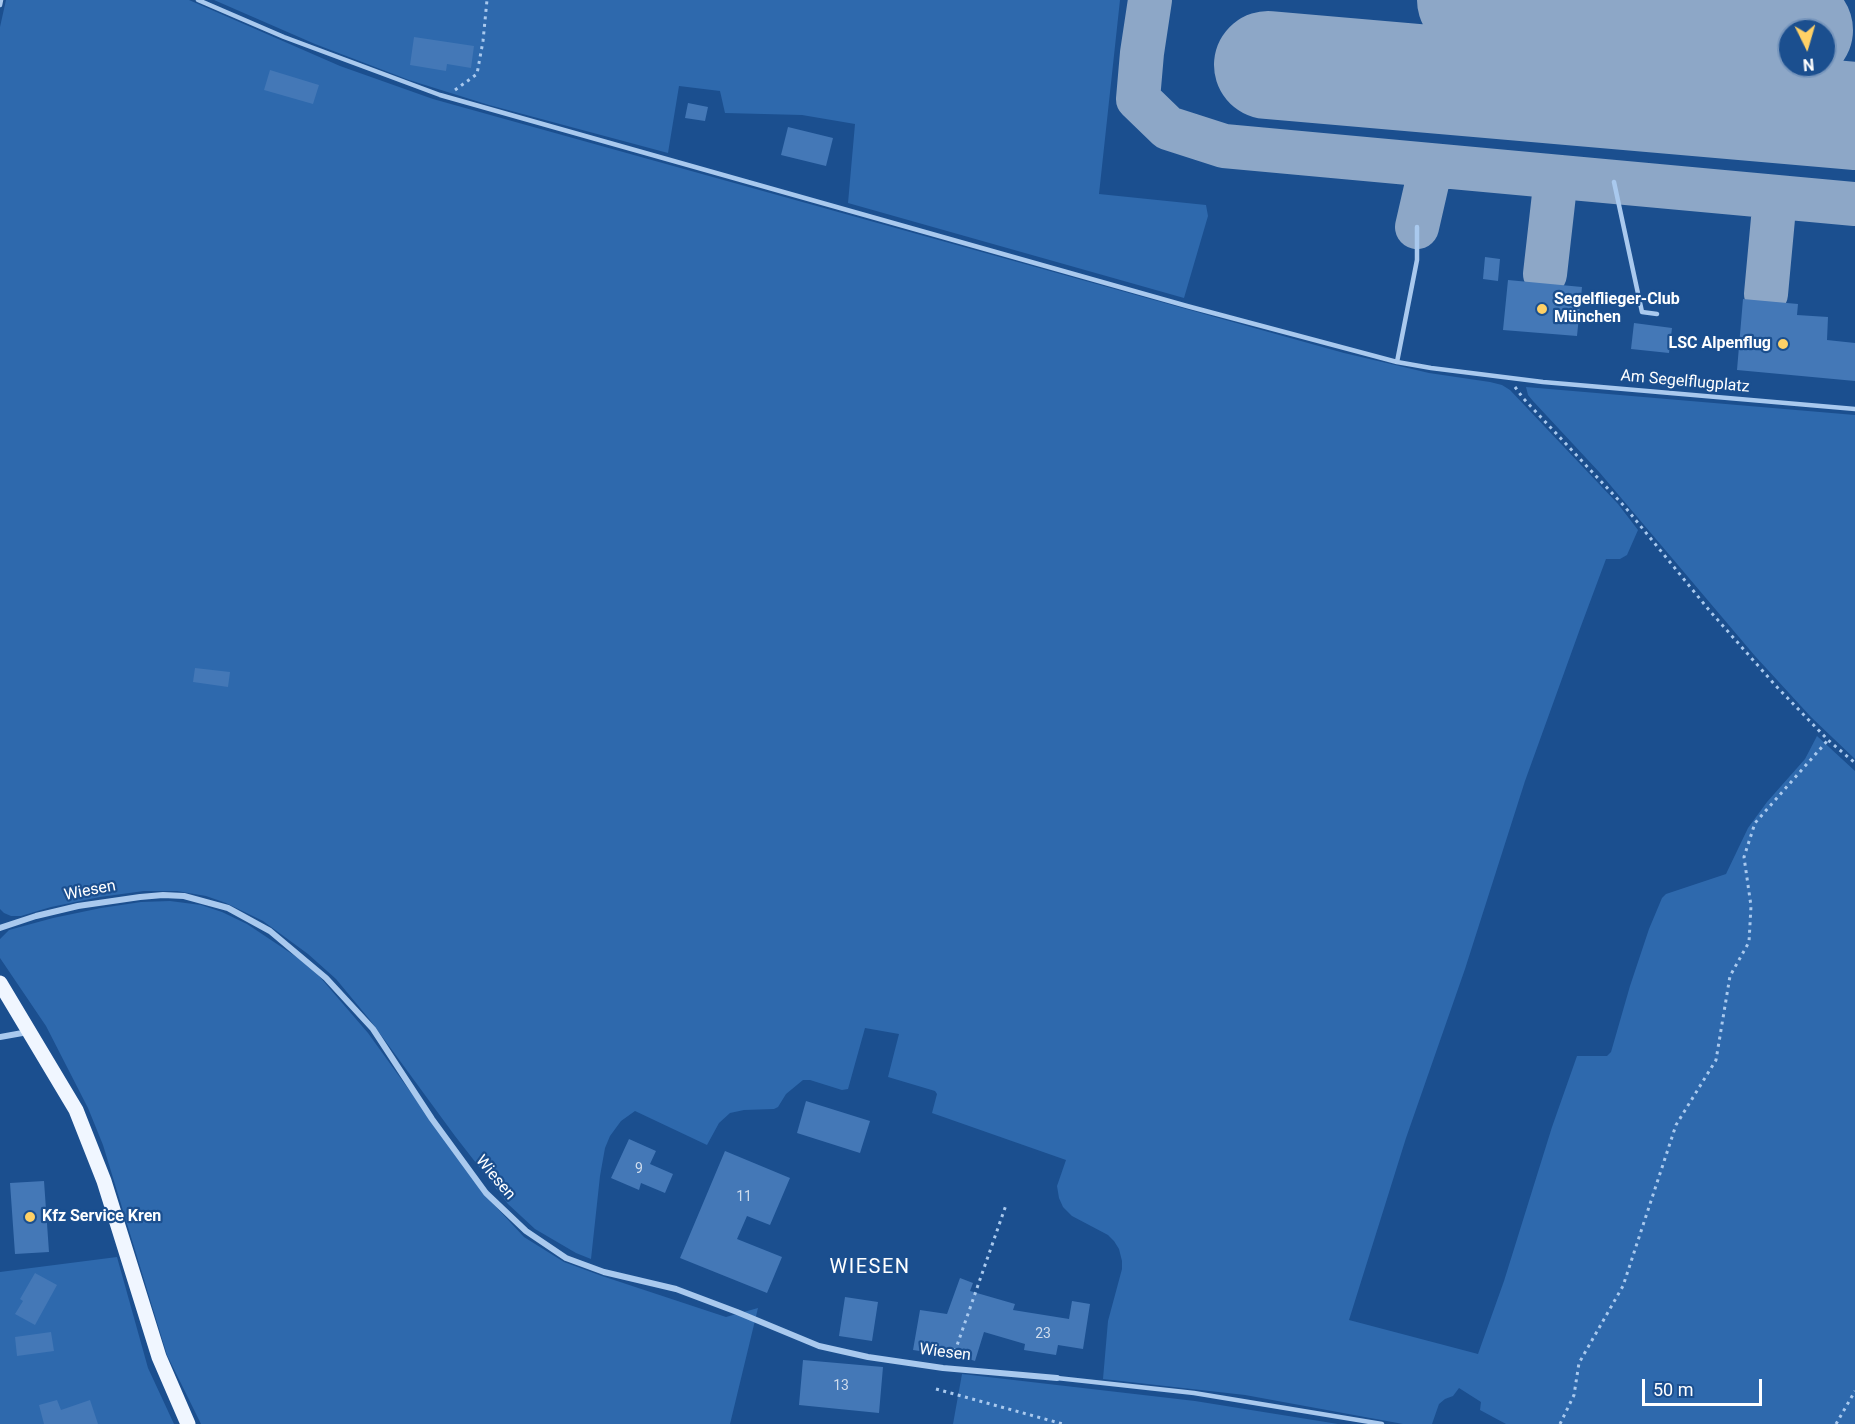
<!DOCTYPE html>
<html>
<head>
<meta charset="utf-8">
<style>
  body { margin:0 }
  #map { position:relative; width:1855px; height:1424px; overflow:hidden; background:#1b4f8f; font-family:Roboto,sans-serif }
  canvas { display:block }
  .north { position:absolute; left:1777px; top:18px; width:60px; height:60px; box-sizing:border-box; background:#1b4f8f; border:2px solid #7695bc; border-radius:50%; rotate:175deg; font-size:16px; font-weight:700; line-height:24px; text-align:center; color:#fff }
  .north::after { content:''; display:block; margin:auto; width:21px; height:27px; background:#ffd166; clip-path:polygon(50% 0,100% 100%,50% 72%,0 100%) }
  .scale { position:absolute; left:1642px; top:1379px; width:120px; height:27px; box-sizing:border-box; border:3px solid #fff; border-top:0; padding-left:8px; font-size:18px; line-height:21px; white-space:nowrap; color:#fff; -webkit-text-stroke:4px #1b4f8f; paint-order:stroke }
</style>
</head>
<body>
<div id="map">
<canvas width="1855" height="1424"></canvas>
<div class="north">N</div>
<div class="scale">50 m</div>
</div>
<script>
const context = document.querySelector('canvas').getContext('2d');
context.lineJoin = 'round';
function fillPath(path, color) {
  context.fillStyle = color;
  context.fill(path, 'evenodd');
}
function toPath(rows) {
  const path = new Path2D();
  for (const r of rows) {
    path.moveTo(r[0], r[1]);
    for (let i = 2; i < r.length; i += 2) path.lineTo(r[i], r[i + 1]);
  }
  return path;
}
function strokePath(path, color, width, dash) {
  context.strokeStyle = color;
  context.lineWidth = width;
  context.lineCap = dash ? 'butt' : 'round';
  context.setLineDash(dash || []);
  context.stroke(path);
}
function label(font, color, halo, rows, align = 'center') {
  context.font = font + ' Roboto,sans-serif';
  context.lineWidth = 4.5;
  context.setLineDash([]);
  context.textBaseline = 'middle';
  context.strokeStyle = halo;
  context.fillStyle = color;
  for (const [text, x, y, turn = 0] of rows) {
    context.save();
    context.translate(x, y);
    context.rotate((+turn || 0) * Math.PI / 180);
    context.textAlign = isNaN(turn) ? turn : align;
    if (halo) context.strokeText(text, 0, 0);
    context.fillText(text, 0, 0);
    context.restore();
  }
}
fillPath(toPath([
  [6,0,189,0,340,66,433,99,1344,353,1429,373,1490,382,1502,385,1510,390,1618,504,1638,530,1627,555,1620,559,1606,559,1581,626,1525,781,1465,969,1406,1138,1349,1320,1478,1354,1504,1281,1552,1127,1577,1056,1607,1056,1611,1052,1630,986,1649,929,1662,898,1666,894,1726,874,1748,828,1767,802,1805,759,1817,736,1855,771,1855,1424,1506,1424,1480,1410,1481,1402,1459,1388,1453,1396,1445,1399,1439,1404,1432,1424,1403,1424,1245,1395,1103,1379,1108,1321,1122,1269,1122,1261,1119,1249,1114,1241,1108,1235,1072,1216,1063,1207,1059,1198,1057,1186,1066,1160,932,1113,937,1094,935,1091,888,1077,899,1034,865,1028,848,1089,842,1090,810,1080,803,1080,786,1094,778,1107,774,1109,744,1110,730,1113,719,1123,707,1145,635,1111,621,1121,610,1136,605,1148,600,1176,591,1259,576,1253,535,1229,508,1204,455,1136,370,1020,336,979,308,954,263,921,226,903,206,896,177,891,144,891,100,897,51,907,21,916,11,916,4,913,0,909,0,27],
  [214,0,1120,0,1099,194,1206,205,1208,216,1184,298,848,203,855,124,802,115,725,113,720,91,679,86,668,153,489,105,409,80,315,44],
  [1526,387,1855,415,1855,759,1811,717,1755,656,1600,473,1533,401,1528,395],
  [170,901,201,905,222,912,247,924,298,958,319,976,368,1033,484,1194,524,1237,564,1262,602,1276,726,1317,758,1308,730,1424,201,1424,167,1355,103,1145,88,1108,46,1026,0,958,0,939,9,930,53,918,101,908,141,902],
  [117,1257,148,1368,174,1424,0,1424,0,1272],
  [962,1374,1195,1401,1338,1424,953,1424]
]), '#2e69ad');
strokePath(toPath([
  [1150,0,1142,53,1138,99,1168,128,1224,146,1855,204],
  [1417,227,1431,166],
  [1545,274,1556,177],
  [1766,294,1775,197]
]), '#8da7c7', 44);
strokePath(toPath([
  [1471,0,1799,30],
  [1268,65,1855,116]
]), '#8da7c7', 108);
fillPath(toPath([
  [414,37,474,46,471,68,447,64,446,71,410,65],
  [270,70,319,85,313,104,264,90],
  [688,103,708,107,705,121,685,118],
  [788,127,833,138,826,166,781,155],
  [1485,257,1500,259,1498,281,1483,279],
  [1508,280,1582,287,1577,336,1503,330],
  [1743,299,1798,304,1797,315,1828,317,1827,340,1855,343,1855,381,1737,370],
  [1634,323,1672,328,1669,353,1631,349],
  [195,668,230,672,228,687,193,682],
  [806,1101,870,1121,860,1153,797,1133],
  [629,1139,656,1151,650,1164,673,1174,665,1193,641,1183,639,1190,611,1178],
  [725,1151,790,1178,770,1225,747,1216,737,1239,782,1257,767,1293,680,1258],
  [44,1181,49,1252,15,1254,10,1183],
  [35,1273,57,1285,35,1325,15,1314,23,1301,20,1299],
  [960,1278,973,1283,970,1291,1015,1304,1013,1310,1069,1319,1072,1301,1090,1304,1083,1349,1058,1345,1056,1355,1024,1350,1025,1344,984,1332,975,1361,941,1350,940,1354,913,1350,920,1310,947,1314],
  [845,1297,878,1302,872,1341,839,1336],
  [51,1332,54,1351,17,1356,15,1337],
  [803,1360,883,1367,879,1413,799,1405],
  [57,1400,61,1410,90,1400,98,1424,44,1424,39,1405]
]), '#4478b7');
strokePath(toPath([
  [455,90,477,74,483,41,487,0],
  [1515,387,1523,398,1625,507,1709,610,1776,686,1828,740,1855,763],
  [951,1358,954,1354,1006,1205],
  [936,1389,1063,1424],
  [1560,1424,1574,1395,1579,1363,1623,1286,1676,1125,1716,1060,1730,976,1749,942,1751,906,1744,857,1755,823,1828,740],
  [1836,1424,1855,1391]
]), '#a9c9ee', 3, [3, 4.5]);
strokePath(toPath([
  [198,0,284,37,440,95,1187,306,1397,362,1431,368,1543,382,1855,409],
  [0,5,1,0],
  [1614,182,1642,312,1657,314],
  [1397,362,1417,260,1417,227],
  [1057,1378,1194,1393,1382,1424]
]), '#a9c9ee', 4.5);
strokePath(toPath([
  [0,928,36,916,78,906,140,897,163,895,184,896,228,908,270,931,326,978,373,1029,432,1119,486,1193,526,1231,566,1258,604,1272,676,1289,737,1312,819,1346,868,1357,943,1368,1057,1378],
  [0,1037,28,1032]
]), '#a9c9ee', 6);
strokePath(toPath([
  [0,983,76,1110,104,1181,159,1357,188,1424]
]), '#f0f6ff', 15);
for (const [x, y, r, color] of [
  [1542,309,6,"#ffd166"],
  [1783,344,6,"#ffd166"],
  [30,1217,6,"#ffd166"]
]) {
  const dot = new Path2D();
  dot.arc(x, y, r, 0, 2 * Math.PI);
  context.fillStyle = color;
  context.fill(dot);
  strokePath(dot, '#1b4f8f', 2);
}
label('14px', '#d0dded', null, [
  ["9",639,1169],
  ["11",744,1197],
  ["23",1043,1334],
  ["13",841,1386]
]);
label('bold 16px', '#fff', '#1b4f8f', [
  ["Segelflieger-Club",1554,300],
  ["München",1554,318],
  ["LSC Alpenflug",1771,344,"right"],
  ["Kfz Service Kren",42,1217]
], 'left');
label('16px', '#fff', '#1b4f8f', [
  ["Am Segelflugplatz",1685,382,5],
  ["Wiesen",90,891,-11],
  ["Wiesen",495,1178,50],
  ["Wiesen",945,1353,7]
]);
context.letterSpacing = '1.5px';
label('20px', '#fff', '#1b4f8f', [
  ["WIESEN",870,1268]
]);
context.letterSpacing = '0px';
</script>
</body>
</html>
